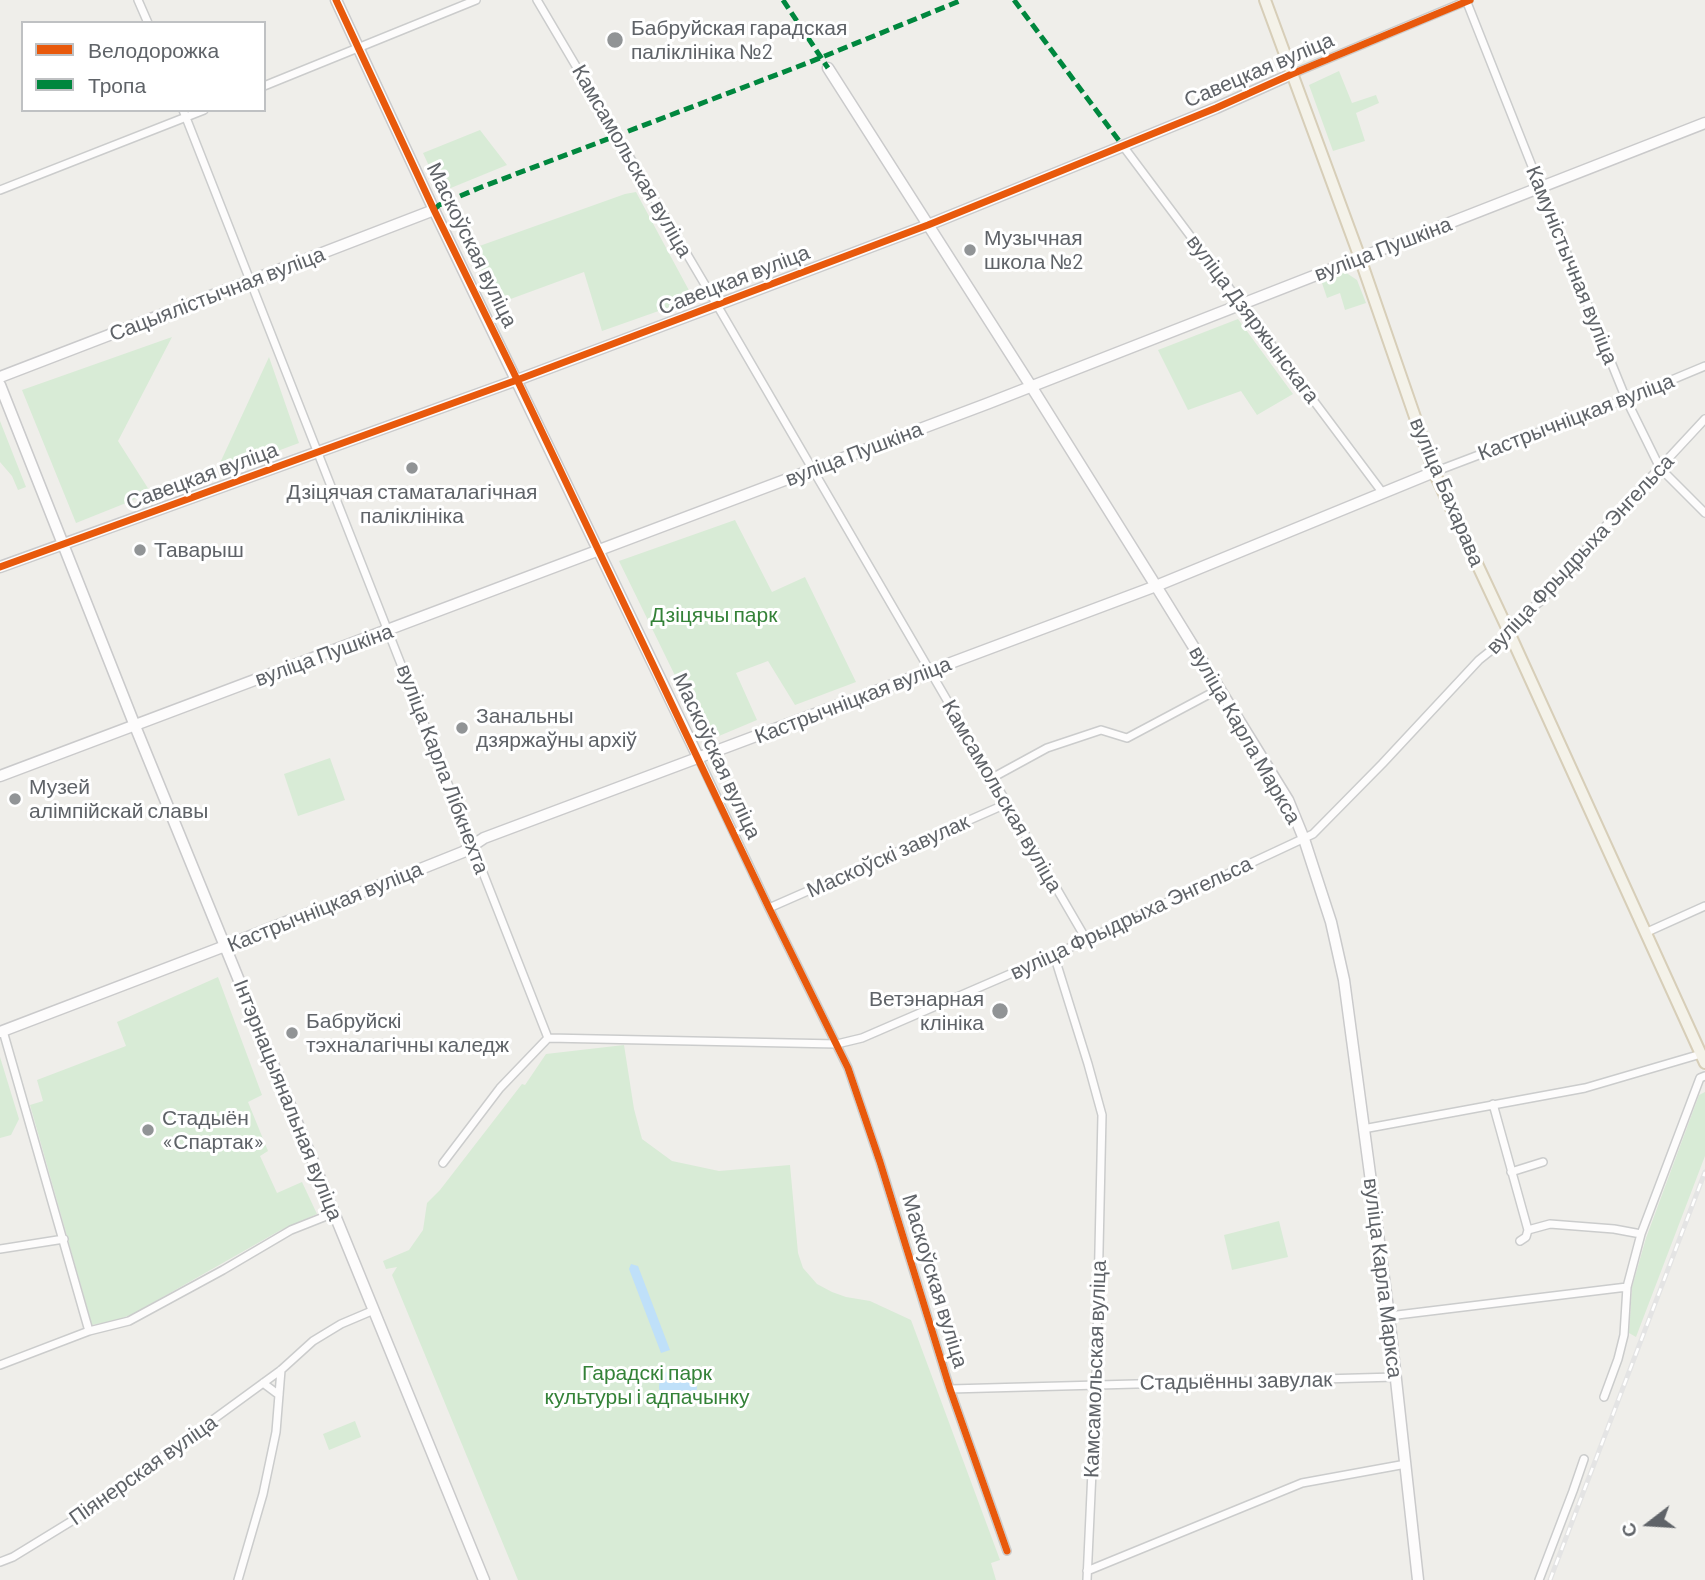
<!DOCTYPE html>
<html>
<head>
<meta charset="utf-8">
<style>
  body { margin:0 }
  #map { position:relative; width:1705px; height:1580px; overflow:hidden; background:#efeeea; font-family:Barlow,sans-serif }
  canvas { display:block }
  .legend { position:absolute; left:21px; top:21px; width:245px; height:91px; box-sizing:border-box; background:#fff; border:2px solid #bfc1c3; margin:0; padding:9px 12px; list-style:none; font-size:21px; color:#5f6368 }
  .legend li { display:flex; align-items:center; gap:14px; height:35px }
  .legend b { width:35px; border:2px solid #bfc1c3 }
  .north { position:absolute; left:1614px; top:1489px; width:70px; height:70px; -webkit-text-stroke:5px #fff; paint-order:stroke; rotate:253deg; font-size:19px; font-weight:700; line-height:28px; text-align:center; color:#5f6368 }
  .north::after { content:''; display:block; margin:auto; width:24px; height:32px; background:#5f6368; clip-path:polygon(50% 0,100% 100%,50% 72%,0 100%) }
</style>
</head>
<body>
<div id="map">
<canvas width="1705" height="1580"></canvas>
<ul class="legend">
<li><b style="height:9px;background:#e8590c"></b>Велодорожка</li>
<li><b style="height:9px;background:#00873e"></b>Тропа</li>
</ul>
<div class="north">С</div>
</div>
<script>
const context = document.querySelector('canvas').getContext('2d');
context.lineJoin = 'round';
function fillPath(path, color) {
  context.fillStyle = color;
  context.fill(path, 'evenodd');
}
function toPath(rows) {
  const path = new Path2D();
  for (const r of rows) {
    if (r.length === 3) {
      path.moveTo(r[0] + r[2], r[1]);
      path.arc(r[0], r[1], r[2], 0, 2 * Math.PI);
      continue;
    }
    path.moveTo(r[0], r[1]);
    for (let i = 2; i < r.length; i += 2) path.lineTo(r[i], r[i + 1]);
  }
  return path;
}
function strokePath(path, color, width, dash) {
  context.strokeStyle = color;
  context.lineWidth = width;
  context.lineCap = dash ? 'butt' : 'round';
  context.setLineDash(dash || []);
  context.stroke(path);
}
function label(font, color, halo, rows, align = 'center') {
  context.font = font + ' Barlow,sans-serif';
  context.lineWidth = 6;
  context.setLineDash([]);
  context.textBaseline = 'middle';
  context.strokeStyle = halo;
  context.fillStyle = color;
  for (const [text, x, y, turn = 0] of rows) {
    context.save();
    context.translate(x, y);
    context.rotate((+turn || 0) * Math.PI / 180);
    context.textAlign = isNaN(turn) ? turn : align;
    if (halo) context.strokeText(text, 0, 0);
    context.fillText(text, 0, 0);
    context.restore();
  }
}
fillPath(toPath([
  [1339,71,1352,103,1376,95,1379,103,1356,113,1365,141,1333,151,1309,85],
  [480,130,507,165,441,192,423,153],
  [636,192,692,296,687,301,602,331,584,272,497,304,471,249,625,194],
  [1345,272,1357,280,1366,303,1345,310,1340,293,1327,298,1321,280],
  [1238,319,1293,394,1257,415,1241,391,1188,410,1158,350],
  [172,337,118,441,151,493,76,523,22,390],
  [269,357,299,443,221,472,220,463],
  [0,421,26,487,18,490,12,476,0,462],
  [735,520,772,592,805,577,856,682,795,705,768,661,736,673,757,720,707,741,619,561],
  [330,758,345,800,298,816,284,774],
  [218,977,262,1095,248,1102,268,1151,260,1156,277,1193,302,1182,317,1214,279,1231,133,1314,117,1320,92,1325,30,1105,43,1101,37,1080,126,1046,117,1022],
  [624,1045,634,1109,642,1139,672,1161,719,1171,790,1165,798,1253,803,1268,817,1284,832,1292,846,1297,870,1301,911,1320,1000,1560,991,1563,996,1580,518,1580,392,1275,397,1267,386,1269,383,1261,409,1250,423,1230,427,1203,440,1190,522,1084,525,1085,546,1054],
  [0,1057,19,1119,11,1135,0,1138],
  [1705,1092,1705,1156,1636,1337,1629,1333,1632,1287,1646,1238,1699,1095],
  [1279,1221,1288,1257,1232,1270,1224,1235],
  [355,1421,361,1437,329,1450,323,1434]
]), '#d8ebd6');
fillPath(toPath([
  [631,1264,638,1266,670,1350,661,1353,629,1269],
  [678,1387,19]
]), '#bfe0f9');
const street = toPath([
  [138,0,148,23],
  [537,0,717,305,1086,939],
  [1466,0,1543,194,1626,399,1660,468,1705,513],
  [1292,74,1469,0],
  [264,86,476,0],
  [183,110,548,1038],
  [1123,146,1382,492],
  [0,190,204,110],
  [1434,472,1626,399,1705,366],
  [699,759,769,908,848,1068,880,1162,950,1389,1007,1551],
  [992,778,1047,748,1101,730,1127,738,1219,689],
  [769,908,1006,804],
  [1645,933,1705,906],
  [1054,955,1088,1064,1102,1115,1096,1384,1087,1580],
  [1493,1104,1528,1230,1526,1237,1520,1241],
  [1363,1129,1585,1088,1701,1054],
  [443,1163,500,1088,548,1038,837,1044,862,1038,1054,955,1313,834,1382,764,1479,660,1499,644,1516,621,1542,600,1557,584,1600,532,1705,419],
  [1511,1172,1543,1162],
  [1528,1230,1550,1224,1614,1229,1641,1234],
  [0,1249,64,1239],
  [1389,1316,1627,1287],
  [89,1331,129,1321,223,1270,291,1230,334,1213],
  [0,1365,89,1331,3,1031],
  [263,1383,279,1395],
  [950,1389,1396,1377],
  [1604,1397,1618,1359,1624,1335,1627,1287,1641,1234,1700,1078,1705,1076],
  [0,1562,13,1557,88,1511,281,1370,313,1341,341,1324,374,1310],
  [1087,1571,1302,1483,1406,1464],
  [238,1580,263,1494,276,1432,281,1370],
  [1539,1580,1573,1491,1584,1459]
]);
const secondary = toPath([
  [336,0,434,210,699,759],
  [828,68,1036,394,1161,594,1288,800,1304,839,1331,922,1344,980,1389,1316,1418,1580],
  [0,377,434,210],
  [0,385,135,726,484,1580],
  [0,567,517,380,717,305,928,225,1123,146,1216,108,1292,74],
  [0,776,989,403,1705,123],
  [0,1032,225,946,413,872,463,852,484,838,1156,586,1434,472]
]);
const primary = toPath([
  [1265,0,1360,258,1434,472,1508,630,1705,1063]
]);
strokePath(street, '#cbcccc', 10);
strokePath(secondary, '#cacacb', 13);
strokePath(primary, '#d7ceb8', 14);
strokePath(street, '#fdfcfc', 7);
strokePath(secondary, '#fdfcfc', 10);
strokePath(primary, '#f4f2e9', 10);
const rail = toPath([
  [1550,1580,1705,1172]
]);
strokePath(rail, '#e4e4e4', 5);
strokePath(rail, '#fff', 2.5, [8]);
strokePath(toPath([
  [783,0,828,68],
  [1014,0,1123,146],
  [434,210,439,205,479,188,810,62,962,0]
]), '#00873e', 5, [10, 5]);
strokePath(toPath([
  [336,0,434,210,512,369,769,908,848,1068,880,1162,950,1389,1007,1551],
  [0,567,517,380,928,225,1216,108,1292,74,1470,0]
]), '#e8590c', 7);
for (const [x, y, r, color] of [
  [615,40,9,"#919496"],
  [970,250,7,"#919496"],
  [412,468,7,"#919496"],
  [140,550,7,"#919496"],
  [462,728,7,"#919496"],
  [15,799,7,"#919496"],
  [1000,1011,9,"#919496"],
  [292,1033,7,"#919496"],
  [148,1130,7,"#919496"]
]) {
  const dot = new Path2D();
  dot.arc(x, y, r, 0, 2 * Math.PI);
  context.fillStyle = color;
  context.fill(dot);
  strokePath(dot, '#fff', 2.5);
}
label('21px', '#5f6368', '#fff', [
  ["Бабруйская гарадская",631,28],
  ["паліклініка №2",631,52],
  ["Музычная",984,238],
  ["школа №2",984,262],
  ["Дзіцячая стаматалагічная",412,492,"center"],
  ["паліклініка",412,516,"center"],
  ["Таварыш",154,550],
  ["Занальны",476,716],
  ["дзяржаўны архіў",476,740],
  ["Музей",29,787],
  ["алімпійскай славы",29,811],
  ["Ветэнарная",984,999,"right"],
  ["клініка",984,1023,"right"],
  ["Бабруйскі",306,1021],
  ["тэхналагічны каледж",306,1045],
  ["Стадыён",162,1118],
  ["«Спартак»",162,1142]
], 'left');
label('21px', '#5f6368', '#fff', [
  ["Савецкая вуліца",1259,70,-23],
  ["Камсамольская вуліца",632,161,60],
  ["Маскоўская вуліца",472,245,64],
  ["вуліца Пушкіна",1383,249,-21],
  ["Камуністычная вуліца",1572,265,68],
  ["Савецкая вуліца",734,280,-21],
  ["Сацыялістычная вуліца",217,294,-21],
  ["вуліца Дзяржынскага",1253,319,53],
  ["Кастрычніцкая вуліца",1576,417,-21],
  ["вуліца Пушкіна",854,454,-21],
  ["Савецкая вуліца",202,476,-20],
  ["вуліца Бахарава",1447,492,67],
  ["вуліца Фрыдрыха Энгельса",1580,554,-47],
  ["вуліца Пушкіна",324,655,-20],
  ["Кастрычніцкая вуліца",853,700,-21],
  ["вуліца Карла Маркса",1245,735,60],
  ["Маскоўская вуліца",717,756,65],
  ["вуліца Карла Лібкнехта",443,769,69],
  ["Камсамольская вуліца",1002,796,60],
  ["Маскоўскі завулак",888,856,-24],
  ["Кастрычніцкая вуліца",325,907,-22],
  ["вуліца Фрыдрыха Энгельса",1131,918,-25],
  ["Інтэрнацыянальная вуліца",288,1100,68],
  ["вуліца Карла Маркса",1383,1278,83],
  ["Маскоўская вуліца",935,1281,73],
  ["Камсамольская вуліца",1095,1369,-88],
  ["Стадыённы завулак",1236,1381,-1],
  ["Піянерская вуліца",143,1470,-35]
]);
label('21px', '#348238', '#fff', [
  ["Дзіцячы парк",714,615],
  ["Гарадскі парк",647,1373],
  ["культуры і адпачынку",647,1397]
]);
</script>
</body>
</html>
